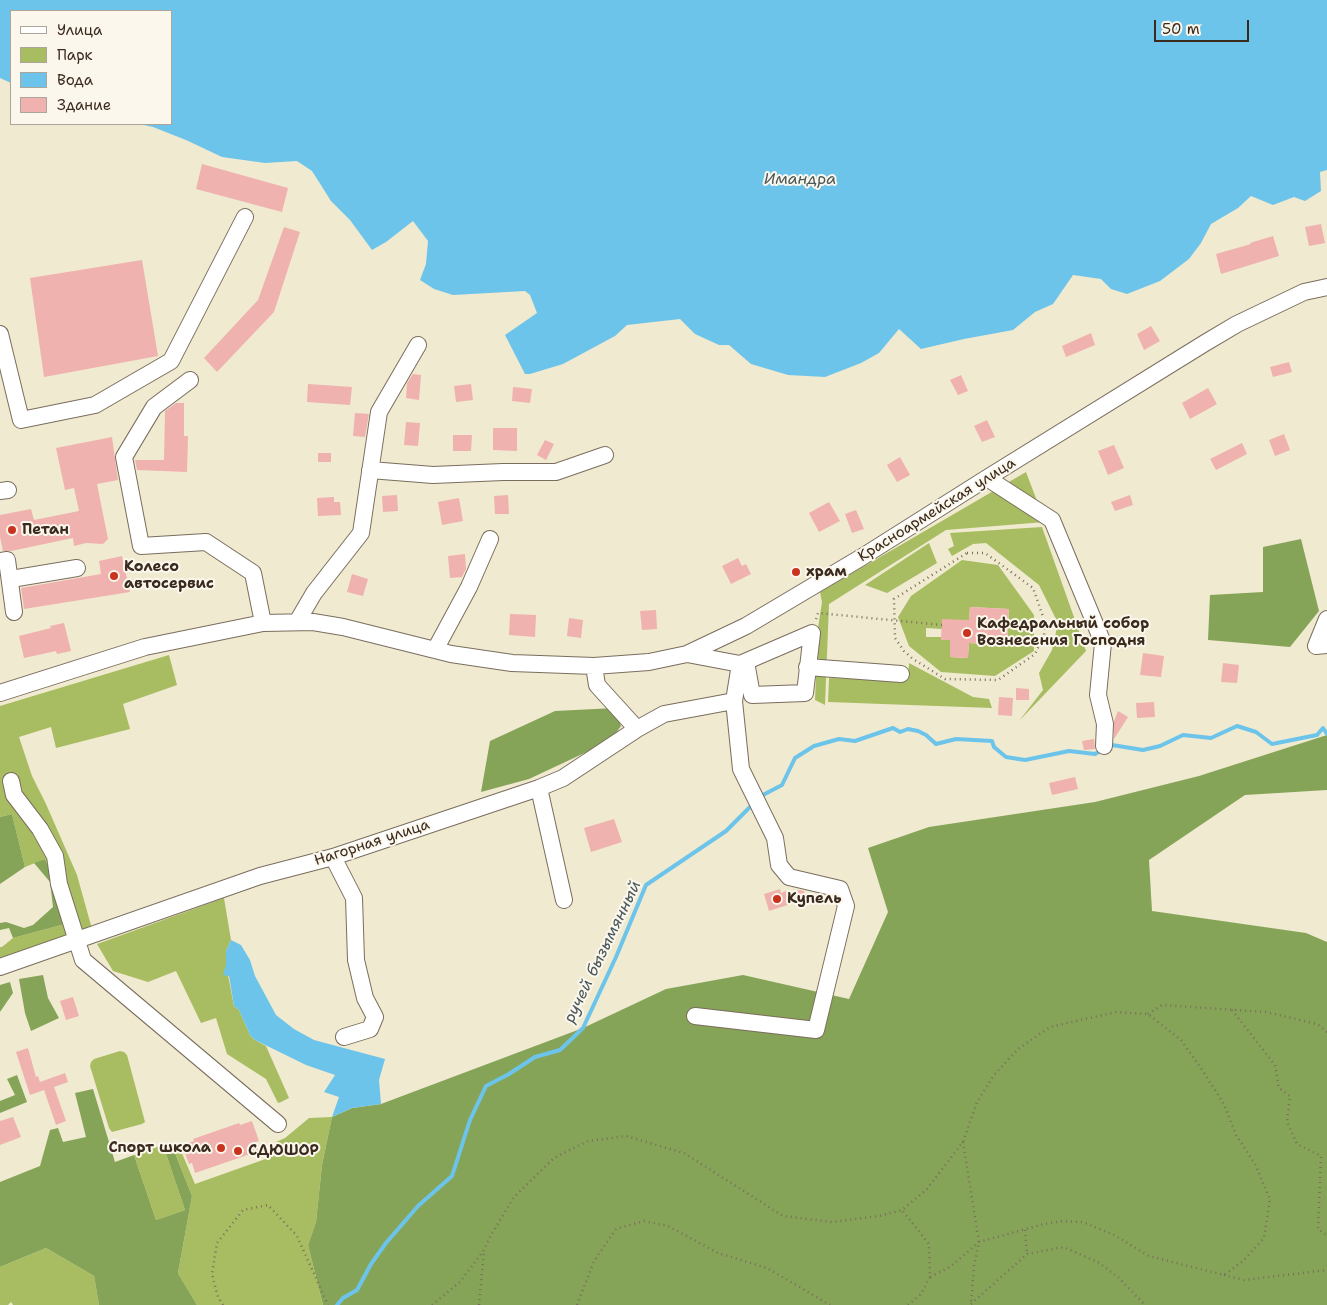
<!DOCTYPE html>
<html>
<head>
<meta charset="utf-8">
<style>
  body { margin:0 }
  #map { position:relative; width:1327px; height:1305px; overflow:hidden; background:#f0ead1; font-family:"Shantell Sans",sans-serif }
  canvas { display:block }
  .legend { position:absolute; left:10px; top:10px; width:162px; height:115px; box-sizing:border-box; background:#fbf7ec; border:1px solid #aea59a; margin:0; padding:6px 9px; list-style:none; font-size:15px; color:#3b2a1e }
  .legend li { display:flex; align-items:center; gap:10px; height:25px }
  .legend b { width:25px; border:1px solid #aea59a }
  .scale { position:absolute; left:1154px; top:20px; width:95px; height:22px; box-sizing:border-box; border:2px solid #3b2a1e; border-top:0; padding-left:6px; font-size:15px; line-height:18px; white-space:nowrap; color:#3b2a1e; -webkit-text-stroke:4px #fbf7ec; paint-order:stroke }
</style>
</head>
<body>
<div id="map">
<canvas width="1327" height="1305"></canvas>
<ul class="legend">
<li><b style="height:6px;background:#fff"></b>Улица</li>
<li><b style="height:14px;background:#a8bd61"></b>Парк</li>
<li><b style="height:14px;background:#6dc4ea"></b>Вода</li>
<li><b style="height:14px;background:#efb2ae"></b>Здание</li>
</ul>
<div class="scale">50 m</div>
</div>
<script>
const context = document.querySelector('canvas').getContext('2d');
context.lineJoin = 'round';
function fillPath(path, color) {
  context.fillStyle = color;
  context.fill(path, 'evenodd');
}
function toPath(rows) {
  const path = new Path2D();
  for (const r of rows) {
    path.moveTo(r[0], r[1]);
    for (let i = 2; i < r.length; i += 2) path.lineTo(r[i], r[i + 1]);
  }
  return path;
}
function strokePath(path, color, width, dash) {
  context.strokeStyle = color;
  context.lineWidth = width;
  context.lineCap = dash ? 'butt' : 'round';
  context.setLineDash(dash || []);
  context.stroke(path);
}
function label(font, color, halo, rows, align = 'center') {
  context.font = font + ' "Shantell Sans",sans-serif';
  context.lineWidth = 4;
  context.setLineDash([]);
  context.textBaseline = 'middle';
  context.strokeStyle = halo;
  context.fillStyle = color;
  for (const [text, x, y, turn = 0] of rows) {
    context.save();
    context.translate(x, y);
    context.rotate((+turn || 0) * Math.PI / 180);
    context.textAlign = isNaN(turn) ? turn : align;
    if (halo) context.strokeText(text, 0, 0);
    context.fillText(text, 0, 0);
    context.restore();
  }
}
fillPath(toPath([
  [1026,472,1045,522,946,530,829,604,825,705,815,700,818,628,822,602,820,592],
  [1042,527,1086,651,1019,721,1043,690,1039,673,1052,650,1058,623,1039,585,986,543,973,544,952,556,948,549,954,546,950,533],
  [929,543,937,563,887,593,865,585],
  [962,560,998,565,1034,615,1034,651,995,676,941,672,909,646,898,617,911,596],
  [970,607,1009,609,1007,645,969,643,968,655,966,658,950,657,950,640,941,640,941,637,926,637,926,628,942,629,969,620],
  [169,655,177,685,123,704,130,729,56,748,51,727,19,737,32,776,46,804,77,875,92,929,0,960,0,947,2,947,13,938,65,924,45,859,25,867,12,814,0,817,0,706],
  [909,663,973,697,989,699,992,708,828,702,829,678,908,680],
  [224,898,231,940,226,951,226,965,234,1006,239,1010,250,1035,255,1040,266,1046,289,1098,281,1102,278,1103,266,1079,227,1054,216,1018,201,1023,176,971,148,982,113,971,97,944],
  [120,1051,124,1052,127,1055,145,1122,142,1124,112,1132,109,1128,90,1066,91,1062,94,1059],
  [332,1117,322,1165,316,1222,308,1245,323,1305,197,1305,178,1273,192,1196,175,1153,181,1151,195,1184,274,1156,276,1142,285,1138,309,1118],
  [163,1145,185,1210,156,1220,134,1155],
  [46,1248,94,1276,99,1305,13,1305,11,1302,8,1305,0,1305,0,1267]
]), '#a8bd61');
fillPath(toPath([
  [1301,539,1319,611,1290,647,1208,640,1210,595,1263,592,1263,547],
  [615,708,621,726,610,741,529,779,481,792,490,741,555,711],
  [1327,735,1327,790,1245,795,1149,860,1152,911,1306,933,1327,942,1327,1305,323,1305,308,1245,316,1222,322,1165,332,1117,352,1108,381,1104,583,1028,666,989,743,975,849,999,888,912,868,848,929,827,1095,802,1199,776],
  [12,814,25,867,0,884,0,817],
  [45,859,67,920,65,924,13,938,9,928,0,930,0,923,6,922,24,928,33,925,53,907,50,882,34,863],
  [43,975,48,998,59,1018,31,1031,25,1013,19,979],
  [10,982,13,993,0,1012,0,985],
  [17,1075,27,1102,0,1113,0,1101,15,1095,7,1079],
  [93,1089,115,1162,134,1155,156,1220,185,1210,163,1145,171,1143,192,1196,178,1273,197,1305,99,1305,94,1276,46,1248,0,1267,0,1182,40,1166,50,1130,58,1128,63,1142,86,1137,75,1093]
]), '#86a457');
fillPath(toPath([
  [0,0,1327,0,1327,170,1320,172,1321,191,1305,201,1294,197,1273,205,1251,196,1238,208,1211,224,1201,243,1189,259,1160,281,1127,294,1111,289,1101,279,1073,275,1053,304,1035,312,1013,330,964,339,921,349,899,329,879,353,861,363,825,377,788,375,751,364,729,345,719,345,695,334,680,319,627,325,615,336,563,364,530,374,525,374,505,335,537,313,530,295,525,291,453,295,434,289,420,280,426,264,428,241,413,221,386,242,372,250,350,220,331,201,312,171,297,161,265,163,222,157,186,140,153,127,139,124,171,124,171,11,11,11,11,83,0,78],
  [231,940,241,945,250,960,255,976,276,1015,294,1029,314,1040,385,1059,379,1080,381,1104,352,1108,332,1117,339,1097,324,1092,335,1075,306,1065,255,1040,250,1035,239,1010,234,1006,229,976,223,975,226,965,226,951]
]), '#6dc4ea');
strokePath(toPath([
  [1108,747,1112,745,1143,750,1160,746,1183,735,1211,738,1237,726,1256,732,1272,744,1317,735,1323,728,1327,734],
  [761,796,782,785,795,758,814,746,839,739,855,741,893,728,900,732,908,729,918,731,926,735,936,744,956,739,992,741,994,747,1006,757,1025,760,1069,751,1095,754,1102,750],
  [337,1305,343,1298,357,1290,371,1264,386,1243,418,1206,452,1176,470,1120,486,1086,509,1074,535,1057,560,1050,583,1028,616,957,646,885,726,831,754,803]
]), '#6dc4ea', 4);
fillPath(toPath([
  [202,164,288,188,282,212,196,189],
  [1321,224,1325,243,1309,246,1305,227],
  [284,227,300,232,274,312,217,372,204,358,258,300],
  [1273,236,1279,256,1221,274,1216,254,1251,244,1250,243],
  [142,260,158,356,44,377,30,278],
  [1151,326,1160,341,1144,350,1137,334],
  [1091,333,1095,345,1066,357,1062,346],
  [1289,362,1292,372,1273,377,1270,367],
  [413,374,421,375,419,400,406,398,407,383],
  [961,375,968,391,958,395,950,380],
  [308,384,352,387,350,405,307,402],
  [471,384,473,400,456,402,454,386],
  [513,387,532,389,530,403,512,401],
  [1208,388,1217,404,1190,419,1182,403],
  [176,403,184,403,184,436,188,436,187,472,137,470,135,460,164,460,165,411],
  [355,413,369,414,365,437,353,436],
  [987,420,995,437,982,442,974,426],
  [406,422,420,423,418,446,404,445],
  [493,428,517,428,517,451,493,450],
  [1284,434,1290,450,1275,456,1269,440],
  [453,435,472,435,471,451,453,451],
  [112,437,118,480,97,484,108,539,103,544,86,543,74,546,73,538,11,551,3,551,0,537,0,515,31,509,34,520,79,511,74,488,65,490,56,448],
  [545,440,554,444,546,460,537,455],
  [1242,443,1247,454,1216,470,1210,459],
  [1114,445,1124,468,1108,475,1098,451],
  [318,453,331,453,331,462,318,462],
  [900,457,910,475,897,482,887,465],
  [397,495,398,511,383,512,382,496],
  [508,495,509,514,495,514,494,496],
  [1130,495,1133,505,1115,511,1111,502],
  [334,497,334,502,340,502,341,515,318,516,317,498],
  [459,498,463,521,442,525,438,502],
  [829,502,840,521,819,532,809,513],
  [856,510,864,529,852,533,845,514],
  [465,554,466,569,462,577,450,578,448,556],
  [122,556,130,592,24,609,21,588,101,574,99,561],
  [738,558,742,566,746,564,751,574,731,584,722,566],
  [352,574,368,579,363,596,347,592],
  [970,607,1009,609,1007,645,969,643,968,658,950,657,950,640,941,640,942,619,969,620],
  [656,610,657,629,642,630,640,611],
  [510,614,536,615,535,637,509,635],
  [569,618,583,620,581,638,567,636],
  [64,623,71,651,57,654,56,651,24,658,19,636,51,628,50,626],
  [1143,653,1164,656,1161,677,1140,675],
  [1223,663,1239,665,1237,683,1221,682],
  [1016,688,1029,689,1029,700,1016,700],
  [999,697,1013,698,1012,716,998,715],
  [1154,702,1155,717,1137,718,1136,703],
  [1118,711,1128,717,1114,739,1114,721],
  [1094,739,1095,749,1084,750,1082,741],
  [1075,777,1078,789,1052,795,1049,783],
  [614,819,622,842,591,852,584,828],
  [780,889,781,893,786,891,787,893,800,890,804,891,806,899,769,911,764,894],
  [73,997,79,1016,66,1020,60,1001],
  [28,1048,36,1077,38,1076,40,1082,65,1073,68,1082,54,1087,66,1121,56,1125,44,1090,30,1095,16,1052],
  [13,1117,21,1137,0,1145,0,1121],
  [252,1121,259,1141,256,1142,259,1151,195,1173,192,1163,189,1164,182,1145,194,1141,193,1139,239,1123,240,1125]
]), '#efb2ae');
const minor = toPath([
  [0,334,21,420,95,405,171,361,245,217],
  [190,380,154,407,124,457,141,546,206,542,253,573,263,623],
  [370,470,433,475,503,472,556,472,605,455],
  [987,478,1052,520,1103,643,1098,695,1105,724,1104,746],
  [0,491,8,490],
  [0,561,7,560,14,612],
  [11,579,77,568],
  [1327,619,1316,646,1327,645],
  [297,622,314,593,361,533,379,412,418,345],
  [435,650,469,587,490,539],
  [687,654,740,664,812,633,805,693,752,695,746,662],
  [594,666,597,685,637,729],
  [807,667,901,674],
  [0,693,145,647,263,623,313,622,343,627,451,654,512,663,594,666,649,662,687,654,746,626,862,557,987,478,1205,343,1237,324,1304,292,1327,287],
  [11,781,14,795,40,829,55,856,59,884,83,960,278,1124],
  [539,788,564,900],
  [333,857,354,898,356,960,365,998,375,1017,370,1029,344,1037],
  [0,967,260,876,333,857,539,788,563,778,637,729,664,714,734,701],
  [695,1016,816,1030,846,906,840,889,789,877,779,865,775,838,741,769,734,701,740,664]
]);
strokePath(minor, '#7a6d5d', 18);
strokePath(toPath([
  [967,553,985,553,1033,588,1045,622,1044,635,1035,654,998,680,945,679,913,659,904,651,895,638,894,599,967,553],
  [816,619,818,613,942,625],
  [1232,1010,1275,1065,1279,1088,1290,1096,1287,1122,1297,1144,1321,1156,1318,1229,1327,1235],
  [1148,1014,1162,1005,1266,1012,1317,1024,1327,1032],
  [963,1142,979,1242,974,1266,971,1304],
  [1025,1230,1027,1254],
  [1224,1275,1244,1280,1327,1270],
  [971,1304,1027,1254,1063,1247,1098,1262,1119,1278,1145,1305],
  [223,1305,218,1297,212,1274,217,1243,243,1210,268,1205,297,1236,328,1305],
  [432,1305,460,1282,484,1250,491,1235,514,1197,554,1158,588,1141,626,1136,684,1153,783,1216,832,1222,879,1216,902,1210],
  [479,1305,484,1251],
  [577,1305,594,1261,616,1229,644,1221,668,1226,718,1253,767,1268,830,1305],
  [908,1305,921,1294,930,1277,929,1244,902,1210,927,1189,963,1142,977,1102,994,1075,1018,1049,1050,1027,1116,1012,1148,1014,1181,1040,1202,1070,1224,1104,1236,1135,1255,1164,1270,1199,1264,1238,1243,1261,1224,1275,1149,1256,1114,1235,1083,1222,1063,1221,1044,1224,979,1242,950,1267,930,1277]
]), '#7a6d5d', 2.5, [1, 4]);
strokePath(minor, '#fff', 16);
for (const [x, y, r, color] of [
  [12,530,5,"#c8321e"],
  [796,572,5,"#c8321e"],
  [114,576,5,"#c8321e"],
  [967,633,5,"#c8321e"],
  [777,899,5,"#c8321e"],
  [221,1148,5,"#c8321e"],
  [238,1151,5,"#c8321e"]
]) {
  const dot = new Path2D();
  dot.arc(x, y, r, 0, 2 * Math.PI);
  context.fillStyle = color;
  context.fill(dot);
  strokePath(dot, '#fbf7ec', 2);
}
label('15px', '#3b2a1e', '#fbf7ec', [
  ["Красноармейская улица",937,510,-32],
  ["Нагорная улица",372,843,-18]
]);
label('bold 15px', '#3b2a1e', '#fbf7ec', [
  ["Петан",22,530],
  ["Колесо",124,567],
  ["автосервис",124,584],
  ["храм",806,572],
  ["Кафедральный собор",977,624],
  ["Вознесения Господня",977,641],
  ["Купель",787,899],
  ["Спорт школа",211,1148,"right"],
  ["СДЮШОР",248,1151]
], 'left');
label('italic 16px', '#4a585b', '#fbf7ec', [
  ["Имандра",800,180],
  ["ручей бызымянный",603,952,-64]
]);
</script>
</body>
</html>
